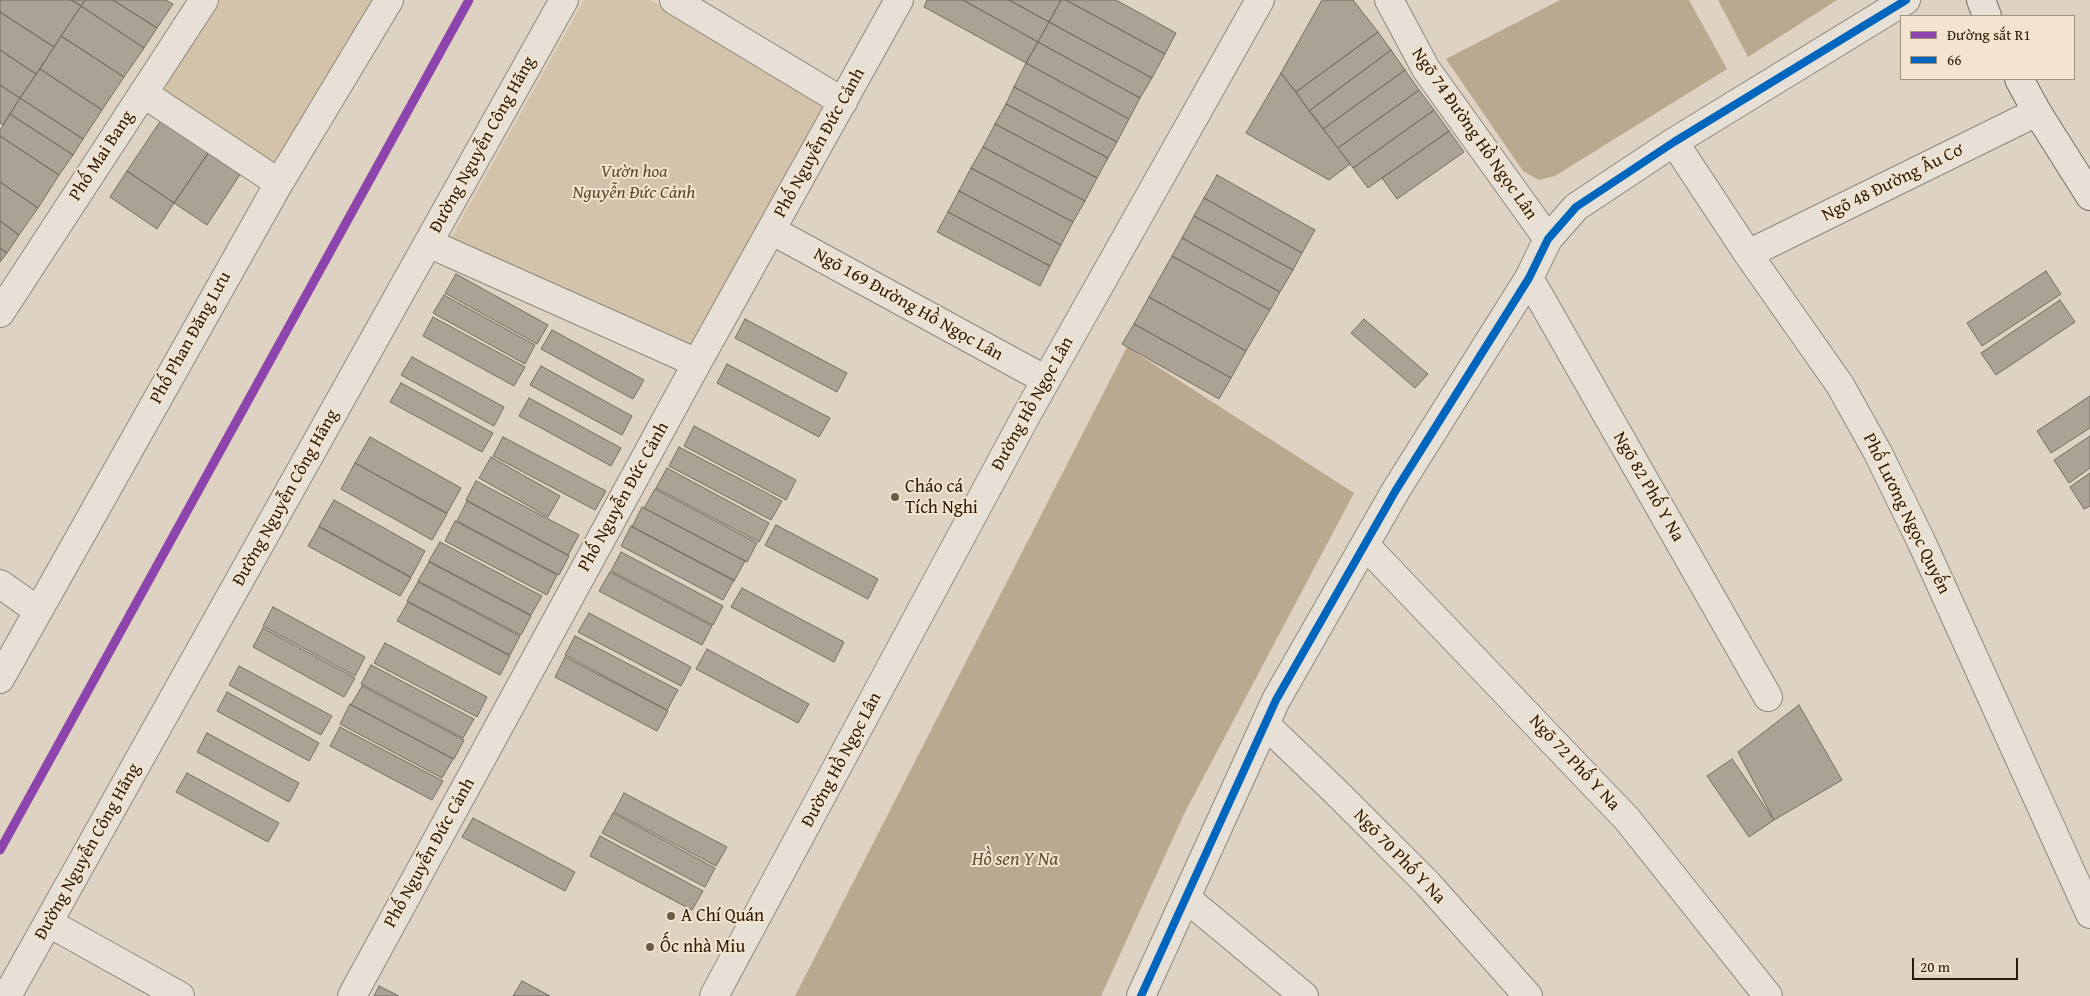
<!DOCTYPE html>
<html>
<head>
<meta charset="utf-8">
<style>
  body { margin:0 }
  #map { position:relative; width:2090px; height:996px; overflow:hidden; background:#ded3c2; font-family:"Gentium Book Plus",serif }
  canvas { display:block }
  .legend { position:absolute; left:1900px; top:15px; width:175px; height:65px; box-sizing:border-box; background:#f2e4cf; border:1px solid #a2937e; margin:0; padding:6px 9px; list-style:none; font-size:15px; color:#2b1a05 }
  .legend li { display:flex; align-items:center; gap:10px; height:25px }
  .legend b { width:25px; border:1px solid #a2937e }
  .scale { position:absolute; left:1912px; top:958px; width:106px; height:22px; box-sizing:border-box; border:2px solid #2b1a05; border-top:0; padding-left:6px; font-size:15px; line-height:18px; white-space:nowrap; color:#2b1a05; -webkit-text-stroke:4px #f2e4cf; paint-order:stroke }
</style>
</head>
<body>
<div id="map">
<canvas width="2090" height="996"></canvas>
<ul class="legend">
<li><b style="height:6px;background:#8e44ad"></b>Đường sắt R1</li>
<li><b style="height:6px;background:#0065bd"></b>66</li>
</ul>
<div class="scale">20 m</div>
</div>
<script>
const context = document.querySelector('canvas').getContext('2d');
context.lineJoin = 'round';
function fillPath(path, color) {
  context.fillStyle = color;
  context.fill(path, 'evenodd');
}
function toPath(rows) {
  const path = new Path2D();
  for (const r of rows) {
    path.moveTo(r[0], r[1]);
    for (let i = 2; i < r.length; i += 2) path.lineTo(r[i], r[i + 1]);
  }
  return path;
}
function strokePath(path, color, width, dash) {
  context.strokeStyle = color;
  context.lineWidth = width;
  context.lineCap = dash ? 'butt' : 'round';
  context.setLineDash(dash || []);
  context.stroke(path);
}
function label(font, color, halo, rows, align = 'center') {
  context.font = font + ' "Gentium Book Plus",serif';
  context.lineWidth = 4;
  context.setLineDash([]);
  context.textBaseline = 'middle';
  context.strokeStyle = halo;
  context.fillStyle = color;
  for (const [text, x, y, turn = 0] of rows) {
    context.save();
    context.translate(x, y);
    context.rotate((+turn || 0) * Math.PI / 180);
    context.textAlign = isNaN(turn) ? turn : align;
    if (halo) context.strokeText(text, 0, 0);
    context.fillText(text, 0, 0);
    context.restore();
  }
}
fillPath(toPath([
  [208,0,382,0,275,171,151,95],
  [584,0,650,0,825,105,694,356,447,245]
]), '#d3c3aa');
fillPath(toPath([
  [1560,0,1689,0,1727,69,1555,176,1539,180,1523,171,1446,59],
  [1718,0,1837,0,1748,57],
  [1127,347,1354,493,1185,812,1101,996,795,996]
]), '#baa88f');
const building = toPath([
  [0,0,71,0,81,6,54,47,0,12,0,0],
  [71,0,85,0,81,6,71,0],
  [85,0,113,0,157,28,144,48,81,6,85,0],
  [113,0,166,0,173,4,157,28,113,0],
  [927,0,963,0,1038,42,1026,63,924,7,927,0],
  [963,0,1009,0,1049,22,1038,42,963,0],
  [1009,0,1061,0,1049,22,1009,0],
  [1061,0,1066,0,1165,54,1152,78,1049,22,1061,0],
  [1066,0,1116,0,1176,33,1165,54,1066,0],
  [1322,0,1353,0,1378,32,1296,92,1281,73,1322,0],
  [81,6,144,48,124,77,61,36,81,6],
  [0,12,54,47,36,74,0,50,0,12],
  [1049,22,1152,78,1140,98,1038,42,1049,22],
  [1378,32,1391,50,1309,111,1296,92,1378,32],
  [61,36,124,77,102,110,40,69,61,36],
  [1038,42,1140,98,1129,119,1026,63,1038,42],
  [0,50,36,74,20,98,0,85,0,50],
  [1391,50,1405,70,1323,129,1309,111,1391,50],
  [1026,63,1129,119,1117,142,1014,87,1026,63],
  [40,69,102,110,83,139,20,98,40,69],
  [1405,70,1419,90,1338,148,1323,129,1405,70],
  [1281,73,1350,164,1329,180,1246,133,1281,73],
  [0,85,20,98,3,125,0,123,0,85],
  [1014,87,1117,142,1108,158,1006,104,1014,87],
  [1419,90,1434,110,1353,168,1338,148,1419,90],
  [20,98,83,139,73,155,10,114,20,98],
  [1006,104,1108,158,1097,178,995,124,1006,104],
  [1434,110,1449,131,1368,188,1353,168,1434,110],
  [10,114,73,155,59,175,0,136,0,130,10,114],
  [161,120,209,152,174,203,127,171,161,120],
  [995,124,1097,178,1085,201,983,147,995,124],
  [1449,131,1464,152,1397,199,1382,178,1449,131],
  [0,136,59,175,38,208,0,182,0,136],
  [983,147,1085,201,1073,222,971,168,983,147],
  [209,152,241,173,207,225,174,203,209,152],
  [971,168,1073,222,1061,245,959,191,971,168],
  [127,171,174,203,157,229,110,197,127,171],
  [1217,175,1315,230,1302,253,1204,198,1217,175],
  [0,182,38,208,19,235,0,221,0,182],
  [959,191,1061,245,1050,266,948,212,959,191],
  [1204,198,1302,253,1293,270,1194,216,1204,198],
  [948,212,1050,266,1040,286,937,232,948,212],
  [1194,216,1293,270,1280,292,1182,238,1194,216],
  [0,221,19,235,7,253,0,248,0,221],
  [1182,238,1280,292,1270,310,1172,256,1182,238],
  [0,248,7,253,0,262,0,248],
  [1172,256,1270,310,1246,351,1149,297,1172,256],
  [2046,271,2061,294,1982,346,1967,323,2046,271],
  [456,274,548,325,537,344,445,293,456,274],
  [444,295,535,345,525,364,433,313,444,295],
  [1149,297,1246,351,1231,378,1134,324,1149,297],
  [2060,300,2075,322,1996,375,1981,353,2060,300],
  [433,317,525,367,514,386,423,336,433,317],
  [745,319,847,373,837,392,735,338,745,319],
  [1364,319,1428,374,1415,388,1351,333,1364,319],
  [1134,324,1231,378,1219,399,1122,344,1134,324],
  [552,330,644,380,633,399,541,349,552,330],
  [412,357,504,407,494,426,401,375,412,357],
  [727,364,830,418,819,437,717,383,727,364],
  [541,366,632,416,622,435,530,385,541,366],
  [401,383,493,433,482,452,390,402,401,383],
  [2090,396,2090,428,2051,453,2037,431,2090,396],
  [529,398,621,448,611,466,519,416,529,398],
  [694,426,796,480,786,500,684,446,694,426],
  [2090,436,2090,468,2069,483,2054,460,2090,436],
  [370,437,461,488,447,513,355,463,370,437],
  [503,437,606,491,595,510,493,456,503,437],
  [679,447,782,501,771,520,669,466,679,447],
  [491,457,560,496,548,517,479,478,491,457],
  [355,463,447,514,432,540,341,489,355,463],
  [667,468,769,523,759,542,656,488,667,468],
  [2090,473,2090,506,2084,509,2070,487,2090,473],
  [476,481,579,535,568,555,466,500,476,481],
  [655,489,757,543,747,562,644,508,655,489],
  [334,500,425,551,411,577,319,526,334,500],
  [467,501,569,556,559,575,457,521,467,501],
  [642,507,745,561,734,581,632,527,642,507],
  [455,521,557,575,547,595,445,541,455,521],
  [776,525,878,579,868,599,765,545,776,525],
  [631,526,734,580,723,600,621,546,631,526],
  [319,527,411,578,400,596,308,546,319,527],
  [440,542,542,596,531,615,429,561,440,542],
  [621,552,723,606,713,625,611,571,621,552],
  [429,562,531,616,521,635,418,581,429,562],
  [610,572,712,626,702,645,599,591,610,572],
  [418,582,520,636,510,655,407,601,418,582],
  [742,588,844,642,834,662,731,607,742,588],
  [408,602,510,656,500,675,397,621,408,602],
  [273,607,365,657,355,676,263,626,273,607],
  [589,613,691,667,681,686,578,632,589,613],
  [263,628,355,678,344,697,253,647,263,628],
  [575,636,678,690,667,710,565,655,575,636],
  [385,643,487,697,477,717,374,663,385,643],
  [707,649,809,704,798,723,696,669,707,649],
  [565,657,668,711,657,731,555,677,565,657],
  [371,665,474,719,463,738,361,684,371,665],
  [239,666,332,716,321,735,229,685,239,666],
  [362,686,464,740,454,759,351,705,362,686],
  [227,692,319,743,309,761,217,711,227,692],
  [350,704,453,759,442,778,340,724,350,704],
  [1799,705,1842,780,1774,820,1738,752,1799,705],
  [340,727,443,781,432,800,330,746,340,727],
  [207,733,299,783,289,802,197,752,207,733],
  [1732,759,1774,820,1749,837,1707,776,1732,759],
  [187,773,279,823,268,842,176,792,187,773],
  [624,793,727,847,716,866,614,812,624,793],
  [613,813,715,868,705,887,602,833,613,813],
  [473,818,575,872,565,891,462,837,473,818],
  [600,836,703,891,692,910,590,856,600,836],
  [522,981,550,996,513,996,522,981],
  [379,986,399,996,374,996,379,986]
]);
fillPath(building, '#aaa295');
strokePath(building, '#756d61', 1);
const minor = toPath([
  [674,0,843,102],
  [1389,0,1426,69,1548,239],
  [143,93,279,183],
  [1674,142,1748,254,1840,385,1878,453,1922,543,2090,914],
  [771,230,1046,380],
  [428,243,697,363],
  [1748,254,2037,112],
  [1529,278,1768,697],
  [0,313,204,0],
  [1365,545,1627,819,1768,996],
  [0,679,279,183,389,0],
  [1265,724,1336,792,1427,883,1528,996],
  [1186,898,1304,996],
  [49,923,180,996],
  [7,996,564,0],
  [352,996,697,363,899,0],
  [1141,996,1276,700,1396,490,1529,278,1548,239,1576,207,1674,142,1906,0]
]);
const tertiary = toPath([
  [0,584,37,610],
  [714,996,1027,414,1260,0]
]);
const secondary = toPath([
  [1981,0,1987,16],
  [2019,79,2037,112,2090,196]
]);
strokePath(minor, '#8e867a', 30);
strokePath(tertiary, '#8e867a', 30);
strokePath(secondary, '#756d61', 30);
strokePath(minor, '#e6e0d6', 28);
strokePath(tertiary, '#e6e0d6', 28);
strokePath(secondary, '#e6e0d6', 28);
strokePath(toPath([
  [1141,996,1276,700,1396,490,1529,278,1548,239,1576,207,1674,142,1906,0]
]), '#0065bd', 8);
strokePath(toPath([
  [0,850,469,0]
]), '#8e44ad', 9);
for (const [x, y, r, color] of [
  [895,497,5,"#6a5b47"],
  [671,916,5,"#6a5b47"],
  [650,947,5,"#6a5b47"]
]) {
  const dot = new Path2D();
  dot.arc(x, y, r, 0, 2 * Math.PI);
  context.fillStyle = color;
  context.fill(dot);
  strokePath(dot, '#f2e4cf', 2);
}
label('18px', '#2b1a05', '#f2e4cf', [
  ["Ngõ 74 Đường Hồ Ngọc Lân",1474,134,55],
  ["Phố Nguyễn Đức Cảnh",820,143,-61],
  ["Đường Nguyễn Công Hãng",483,145,-61],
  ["Phố Mai Bang",102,156,-57],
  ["Ngõ 48 Đường Âu Cơ",1893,183,-26],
  ["Ngõ 169 Đường Hồ Ngọc Lân",908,305,29],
  ["Phố Phan Đăng Lưu",191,338,-61],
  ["Đường Hồ Ngọc Lân",1033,404,-61],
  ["Ngõ 82 Phố Y Na",1648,487,60],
  ["Phố Nguyễn Đức Cảnh",624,497,-61],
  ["Đường Nguyễn Công Hãng",286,498,-61],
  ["Phố Lương Ngọc Quyến",1906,514,64],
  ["Đường Hồ Ngọc Lân",842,760,-62],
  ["Ngõ 72 Phố Y Na",1574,763,47],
  ["Đường Nguyễn Công Hãng",88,852,-61],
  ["Phố Nguyễn Đức Cảnh",430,853,-61],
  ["Ngõ 70 Phố Y Na",1399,857,46]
]);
label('italic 18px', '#5b4931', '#f2e4cf', [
  ["Vườn hoa",634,172],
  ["Nguyễn Đức Cảnh",634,193]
]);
label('18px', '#2b1a05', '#f2e4cf', [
  ["Cháo cá",905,487],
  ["Tích Nghi",905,508],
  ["A Chí Quán",681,916],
  ["Ốc nhà Miu",660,947]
], 'left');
label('italic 19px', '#5e4c33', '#f2e4cf', [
  ["Hồ sen Y Na",1015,860]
]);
</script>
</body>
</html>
